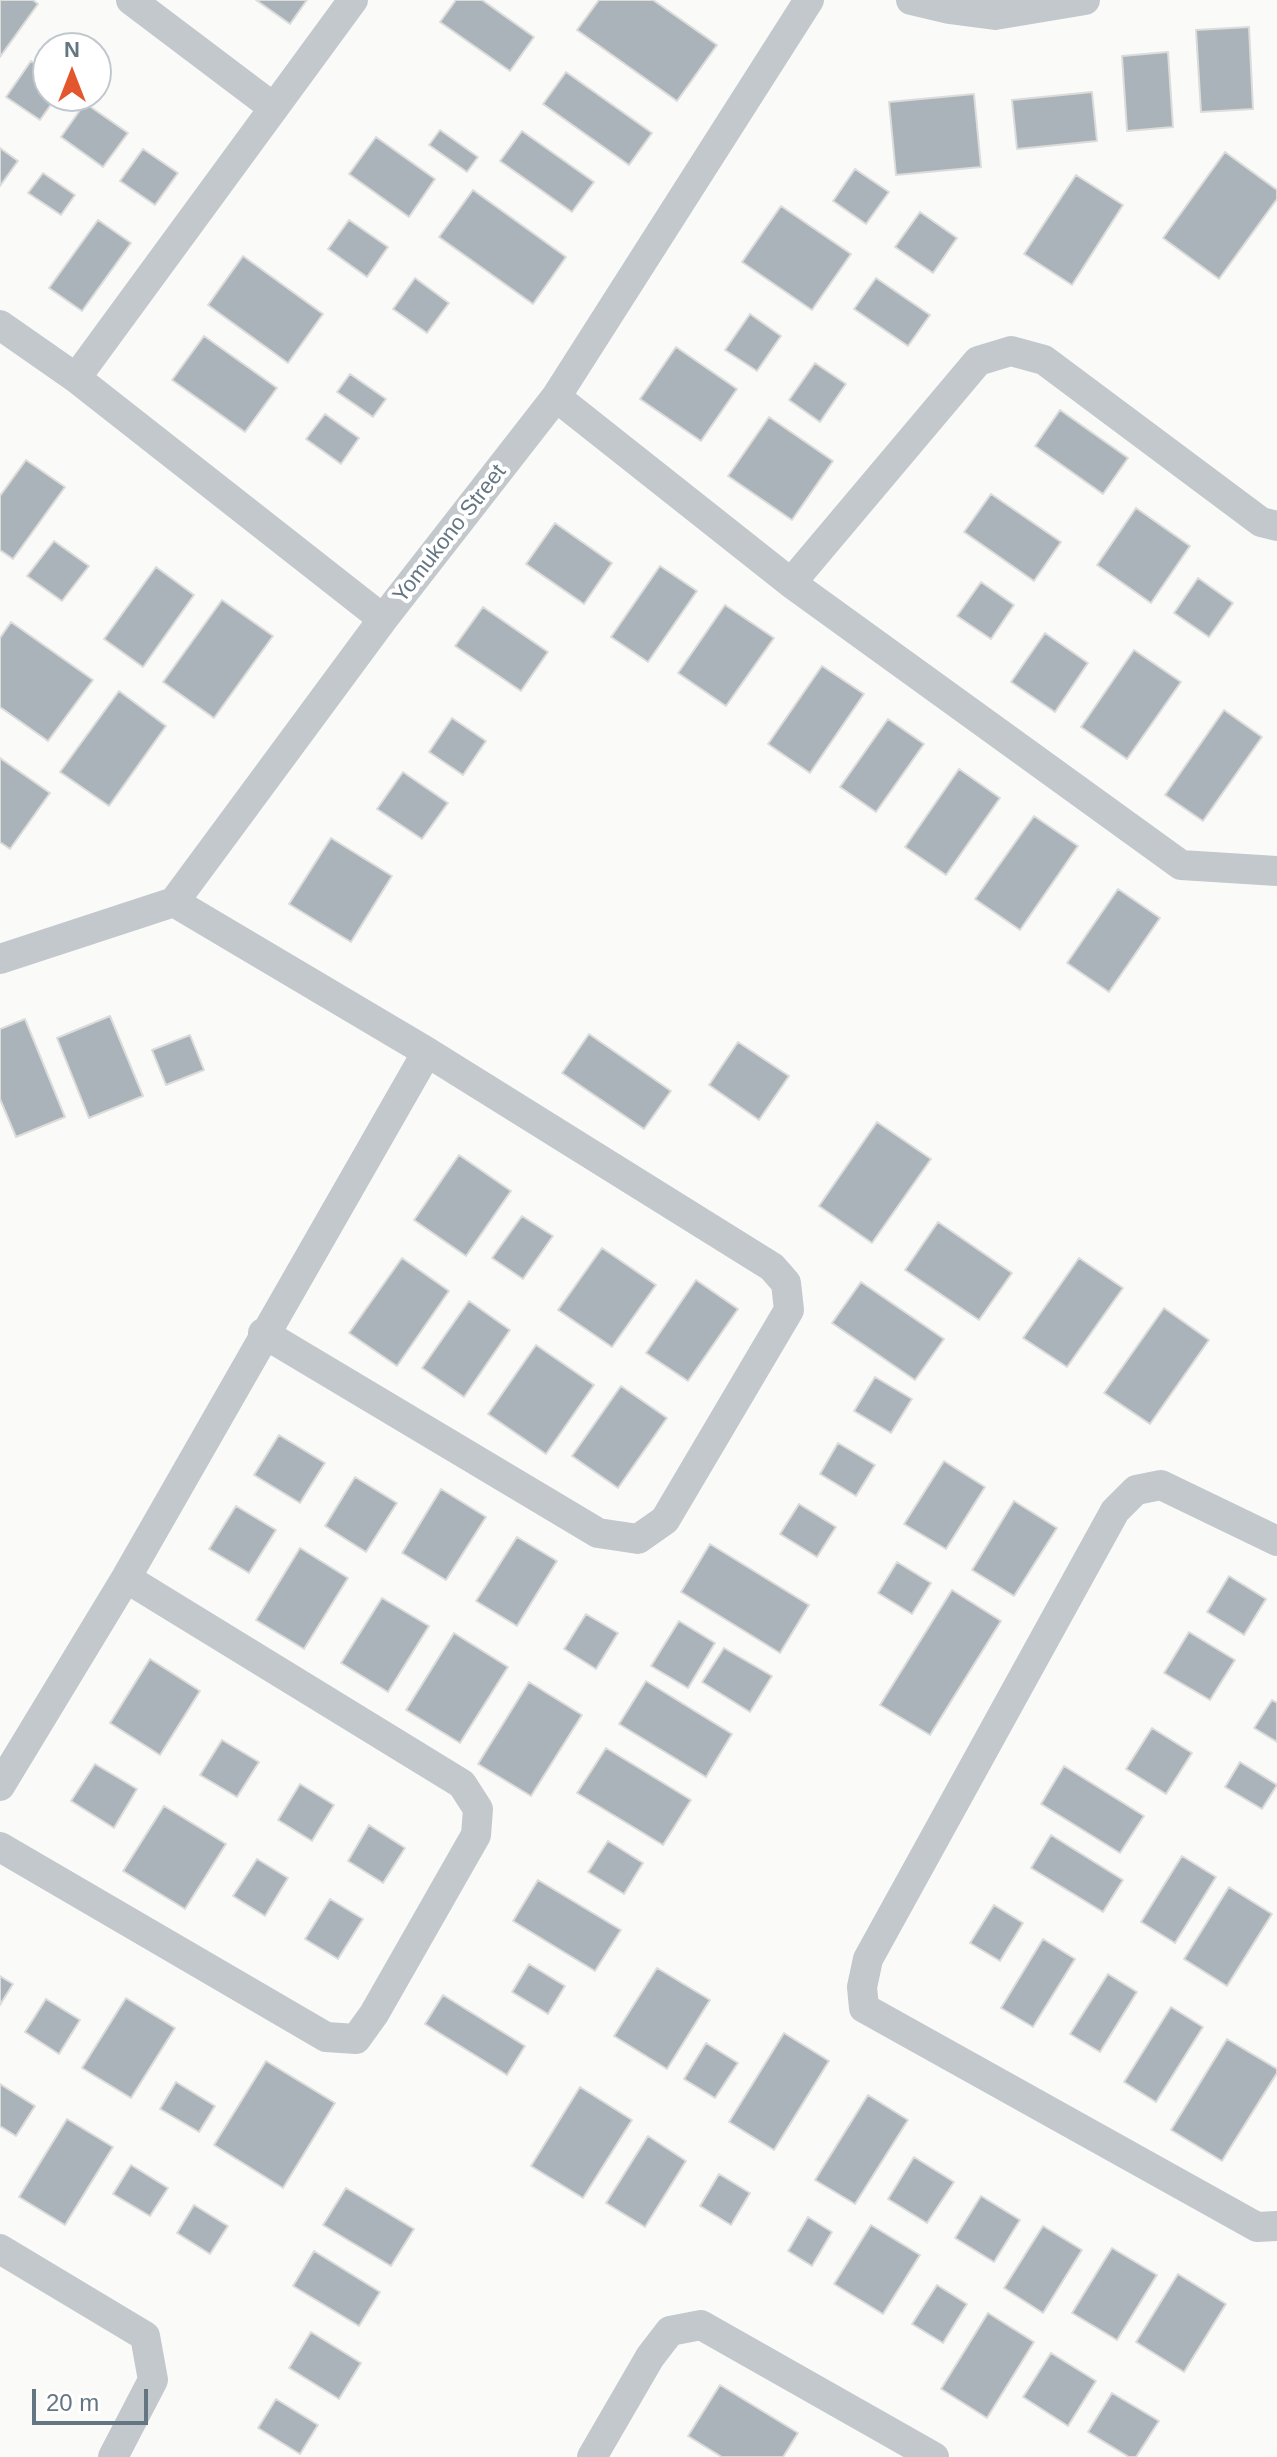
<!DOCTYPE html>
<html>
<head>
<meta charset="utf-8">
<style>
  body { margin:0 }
  #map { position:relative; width:1277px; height:2457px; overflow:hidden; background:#fafaf8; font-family:Helvetica,sans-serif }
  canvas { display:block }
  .north { position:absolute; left:32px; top:32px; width:80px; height:80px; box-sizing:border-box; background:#fff; border:2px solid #c1c8cd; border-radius:50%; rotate:0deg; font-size:22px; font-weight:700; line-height:32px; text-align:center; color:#657683 }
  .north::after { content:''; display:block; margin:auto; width:28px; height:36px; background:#e4572e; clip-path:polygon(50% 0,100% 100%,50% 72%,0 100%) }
  .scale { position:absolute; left:32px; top:2389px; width:116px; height:36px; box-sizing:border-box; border:4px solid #657683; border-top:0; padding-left:10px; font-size:24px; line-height:28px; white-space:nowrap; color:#657683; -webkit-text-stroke:6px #fff; paint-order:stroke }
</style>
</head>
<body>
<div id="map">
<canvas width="1277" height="2457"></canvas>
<div class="north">N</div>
<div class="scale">20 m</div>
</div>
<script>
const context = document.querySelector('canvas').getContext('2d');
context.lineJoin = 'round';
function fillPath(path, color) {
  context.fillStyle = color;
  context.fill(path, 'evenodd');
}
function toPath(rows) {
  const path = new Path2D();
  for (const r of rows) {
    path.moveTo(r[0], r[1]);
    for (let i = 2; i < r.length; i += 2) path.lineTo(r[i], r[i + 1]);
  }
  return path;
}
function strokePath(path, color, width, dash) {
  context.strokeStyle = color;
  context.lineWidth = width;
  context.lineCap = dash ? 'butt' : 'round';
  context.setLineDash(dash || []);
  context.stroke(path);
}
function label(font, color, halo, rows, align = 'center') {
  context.font = font + ' Helvetica,sans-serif';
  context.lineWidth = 8;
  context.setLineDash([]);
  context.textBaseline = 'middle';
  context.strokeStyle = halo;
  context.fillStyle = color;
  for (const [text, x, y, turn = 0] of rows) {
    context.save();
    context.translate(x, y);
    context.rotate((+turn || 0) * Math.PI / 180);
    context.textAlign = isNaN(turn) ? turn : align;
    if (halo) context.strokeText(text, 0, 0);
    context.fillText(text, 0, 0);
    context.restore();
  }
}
const building = toPath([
  [0,0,33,0,38,4,0,57,0,0],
  [256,0,307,0,290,24,256,0],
  [456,0,482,0,534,37,510,71,440,22,456,0],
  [599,0,653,0,717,45,677,101,577,30,599,0],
  [1249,27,1253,109,1201,112,1196,30,1249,27],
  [1168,52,1173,127,1127,131,1122,56,1168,52],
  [31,61,48,73,48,96,57,96,40,120,6,97,31,61],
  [566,72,652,133,629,165,543,104,566,72],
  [1092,92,1097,141,1017,149,1012,100,1092,92],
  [974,94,981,167,896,175,889,102,974,94],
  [85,103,128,133,103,167,61,137,85,103],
  [440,130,478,157,467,172,429,145,440,130],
  [522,131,594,182,572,212,500,161,522,131],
  [376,137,435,179,409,217,349,174,376,137],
  [0,148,18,161,0,186,0,148],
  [143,149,178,173,155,205,120,181,143,149],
  [1225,152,1277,190,1277,199,1219,279,1163,238,1225,152],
  [855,169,889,192,866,224,833,201,855,169],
  [43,173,75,195,61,215,28,193,43,173],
  [1076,175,1123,205,1072,285,1024,254,1076,175],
  [473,190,566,257,533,304,439,237,473,190],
  [781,206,851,254,812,310,742,262,781,206],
  [920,212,957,238,933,273,895,247,920,212],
  [98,220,131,243,82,311,49,288,98,220],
  [349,220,388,247,367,277,328,249,349,220],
  [243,256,323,314,288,363,208,305,243,256],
  [415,278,449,303,427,333,393,309,415,278],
  [876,278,930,315,908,346,854,309,876,278],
  [750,314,781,336,757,371,725,350,750,314],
  [204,336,277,388,245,432,172,380,204,336],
  [676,347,737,389,701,441,640,399,676,347],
  [815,363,846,384,820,422,789,400,815,363],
  [350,374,386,399,373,417,337,392,350,374],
  [1060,410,1128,458,1103,494,1035,446,1060,410],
  [325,414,359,438,341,464,306,439,325,414],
  [769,417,833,461,792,520,728,476,769,417],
  [26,460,65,487,13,559,0,550,0,496,26,460],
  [991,494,1061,542,1034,581,964,532,991,494],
  [1136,508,1190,546,1151,603,1097,565,1136,508],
  [555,523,612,563,584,604,526,564,555,523],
  [54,541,89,566,62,601,27,576,54,541],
  [660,566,697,591,648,662,611,637,660,566],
  [156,567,194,595,143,667,104,639,156,567],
  [1198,578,1233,603,1209,637,1174,613,1198,578],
  [981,582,1014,605,991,639,957,616,981,582],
  [222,600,273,636,214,718,163,682,222,600],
  [725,605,774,638,726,706,678,673,725,605],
  [483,607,548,652,521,691,455,646,483,607],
  [11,622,93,680,48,741,0,707,0,638,11,622],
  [1045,633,1088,663,1055,712,1011,682,1045,633],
  [1134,650,1181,682,1127,759,1081,727,1134,650],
  [822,666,864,694,810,773,768,744,822,666],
  [119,691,166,726,109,806,60,772,119,691],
  [1224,710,1262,737,1203,821,1165,795,1224,710],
  [452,718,486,741,463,775,429,752,452,718],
  [888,719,924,744,876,812,840,787,888,719],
  [0,758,50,793,10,849,0,842,0,758],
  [959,769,1000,798,946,875,905,847,959,769],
  [403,772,448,803,422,839,377,809,403,772],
  [1034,816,1078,846,1020,930,975,899,1034,816],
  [331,838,392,876,351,942,289,904,331,838],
  [1118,889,1160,918,1109,992,1067,963,1118,889],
  [110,1016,143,1096,89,1118,57,1038,110,1016],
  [25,1019,65,1117,16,1137,0,1099,0,1029,25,1019],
  [589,1034,671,1091,644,1129,562,1073,589,1034],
  [190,1035,204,1070,166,1085,152,1050,190,1035],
  [738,1042,789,1076,759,1120,709,1085,738,1042],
  [877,1122,931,1159,872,1243,819,1206,877,1122],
  [459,1155,511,1191,466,1256,414,1220,459,1155],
  [522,1216,553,1236,523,1279,492,1258,522,1216],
  [938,1222,1012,1273,979,1320,905,1270,938,1222],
  [602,1248,656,1285,612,1347,558,1310,602,1248],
  [402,1258,449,1291,397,1366,349,1333,402,1258],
  [1079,1258,1123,1288,1067,1367,1023,1338,1079,1258],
  [696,1280,738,1309,688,1381,646,1353,696,1280],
  [861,1282,944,1339,915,1380,832,1323,861,1282],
  [469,1301,510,1330,464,1397,422,1368,469,1301],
  [1164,1308,1209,1340,1150,1424,1104,1393,1164,1308],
  [536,1345,594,1385,546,1454,488,1414,536,1345],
  [875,1377,912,1399,891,1433,854,1411,875,1377],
  [621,1386,667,1418,618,1488,572,1456,621,1386],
  [279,1435,325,1463,300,1503,254,1475,279,1435],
  [838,1443,875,1465,856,1496,820,1474,838,1443],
  [944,1461,985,1487,946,1549,904,1524,944,1461],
  [355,1477,397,1503,366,1552,325,1526,355,1477],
  [441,1489,486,1517,446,1580,402,1553,441,1489],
  [1014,1501,1057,1528,1014,1596,972,1570,1014,1501],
  [799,1504,836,1527,817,1557,780,1534,799,1504],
  [236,1506,276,1530,249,1573,209,1549,236,1506],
  [517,1537,557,1561,517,1626,476,1601,517,1537],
  [710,1544,809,1605,780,1653,681,1592,710,1544],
  [300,1548,348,1578,304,1649,256,1620,300,1548],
  [897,1562,931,1583,912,1614,878,1593,897,1562],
  [1229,1576,1266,1599,1244,1635,1207,1612,1229,1576],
  [952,1590,1001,1621,930,1735,880,1705,952,1590],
  [382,1598,429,1626,388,1692,341,1663,382,1598],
  [586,1614,618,1633,596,1669,564,1649,586,1614],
  [679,1621,715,1643,688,1688,651,1666,679,1621],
  [1189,1632,1235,1660,1210,1700,1164,1673,1189,1632],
  [454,1633,508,1667,460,1743,406,1710,454,1633],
  [724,1648,772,1676,750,1712,702,1682,724,1648],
  [150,1659,200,1691,160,1755,110,1723,150,1659],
  [646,1681,732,1734,706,1777,619,1724,646,1681],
  [529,1682,582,1715,531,1796,478,1764,529,1682],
  [1272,1700,1277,1703,1277,1742,1254,1728,1272,1700],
  [1152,1728,1192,1753,1166,1794,1126,1769,1152,1728],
  [222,1740,259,1762,237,1797,200,1775,222,1740],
  [606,1748,691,1800,663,1845,577,1793,606,1748],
  [1240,1762,1277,1785,1262,1809,1225,1787,1240,1762],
  [95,1764,137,1789,114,1828,71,1801,95,1764],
  [1064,1766,1144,1816,1120,1853,1041,1804,1064,1766],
  [300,1784,334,1805,312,1841,278,1820,300,1784],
  [164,1806,226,1844,185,1909,123,1871,164,1806],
  [369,1825,405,1848,383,1883,348,1861,369,1825],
  [1051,1835,1123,1880,1103,1912,1031,1868,1051,1835],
  [608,1841,643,1863,624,1894,588,1872,608,1841],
  [1182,1856,1216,1877,1175,1943,1141,1922,1182,1856],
  [257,1859,288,1878,265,1916,233,1896,257,1859],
  [538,1880,621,1930,595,1971,513,1921,538,1880],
  [1229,1887,1272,1914,1227,1986,1184,1959,1229,1887],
  [330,1899,363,1919,338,1959,305,1939,330,1899],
  [994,1905,1023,1923,1000,1961,970,1943,994,1905],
  [1043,1939,1075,1959,1033,2027,1001,2008,1043,1939],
  [529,1964,565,1986,548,2014,512,1992,529,1964],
  [657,1968,710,2000,667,2069,614,2036,657,1968],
  [1108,1974,1137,1992,1100,2052,1070,2034,1108,1974],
  [0,1976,13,1984,0,2005,0,1976],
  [443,1995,525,2046,507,2075,425,2024,443,1995],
  [126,1998,175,2028,131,2098,82,2068,126,1998],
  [46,1999,80,2020,59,2054,25,2032,46,1999],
  [1171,2007,1203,2027,1156,2102,1124,2082,1171,2007],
  [784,2033,829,2061,774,2150,729,2122,784,2033],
  [1227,2039,1277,2069,1277,2073,1222,2161,1171,2130,1227,2039],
  [706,2043,738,2063,715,2098,684,2079,706,2043],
  [266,2061,335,2103,283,2188,214,2145,266,2061],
  [176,2082,215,2106,199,2132,160,2109,176,2082],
  [0,2084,35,2106,16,2136,0,2126,0,2084],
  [580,2087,632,2120,583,2198,531,2166,580,2087],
  [868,2095,908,2120,855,2204,815,2180,868,2095],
  [67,2119,113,2147,65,2225,19,2197,67,2119],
  [648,2136,686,2161,645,2227,606,2203,648,2136],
  [914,2157,954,2182,927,2223,888,2199,914,2157],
  [131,2165,168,2188,150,2216,113,2194,131,2165],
  [719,2174,750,2193,731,2225,700,2206,719,2174],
  [346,2188,414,2229,391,2266,323,2225,346,2188],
  [981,2196,1020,2220,994,2262,955,2238,981,2196],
  [194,2205,228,2226,210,2254,177,2233,194,2205],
  [808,2217,832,2232,812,2266,788,2251,808,2217],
  [871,2225,920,2255,883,2314,834,2284,871,2225],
  [1043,2226,1082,2250,1043,2313,1004,2288,1043,2226],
  [1112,2248,1157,2275,1117,2340,1072,2313,1112,2248],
  [314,2251,380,2292,359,2326,293,2286,314,2251],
  [1178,2274,1226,2304,1184,2372,1136,2342,1178,2274],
  [937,2285,967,2304,943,2343,912,2324,937,2285],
  [988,2313,1034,2342,987,2418,941,2389,988,2313],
  [311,2332,361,2363,339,2399,289,2368,311,2332],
  [1051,2353,1096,2381,1068,2426,1023,2397,1051,2353],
  [720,2385,798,2433,783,2457,722,2457,688,2436,720,2385],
  [1112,2393,1159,2421,1136,2457,1129,2457,1088,2432,1112,2393],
  [276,2399,318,2425,300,2454,258,2428,276,2399]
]);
fillPath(building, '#aab3b9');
strokePath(building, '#dcdcda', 2);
strokePath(toPath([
  [131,0,274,108],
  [911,0,949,9,995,15,1085,0],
  [0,325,76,378,383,619],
  [76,378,353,0],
  [556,397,791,583,1181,865,1277,871],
  [791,583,978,361,1011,351,1044,360,1261,522,1277,526],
  [174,902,427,1052,772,1267,786,1283,789,1310,665,1520,638,1539,598,1533,263,1333],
  [0,959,174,902,383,619,556,397,809,0],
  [1277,1541,1161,1485,1136,1490,1115,1511,868,1959,862,1987,864,2008,1257,2227,1277,2226],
  [0,1786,126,1578,427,1052],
  [0,1847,326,2037,356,2039,374,2014,476,1835,478,1809,462,1784,126,1578],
  [0,2249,145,2336,153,2380,113,2457],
  [592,2457,650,2357,670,2331,701,2325,934,2457]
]), '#c3c8cc', 30);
label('22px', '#657683', '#fff', [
  ["Yomukono Street",450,534,-52]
]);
</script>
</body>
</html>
